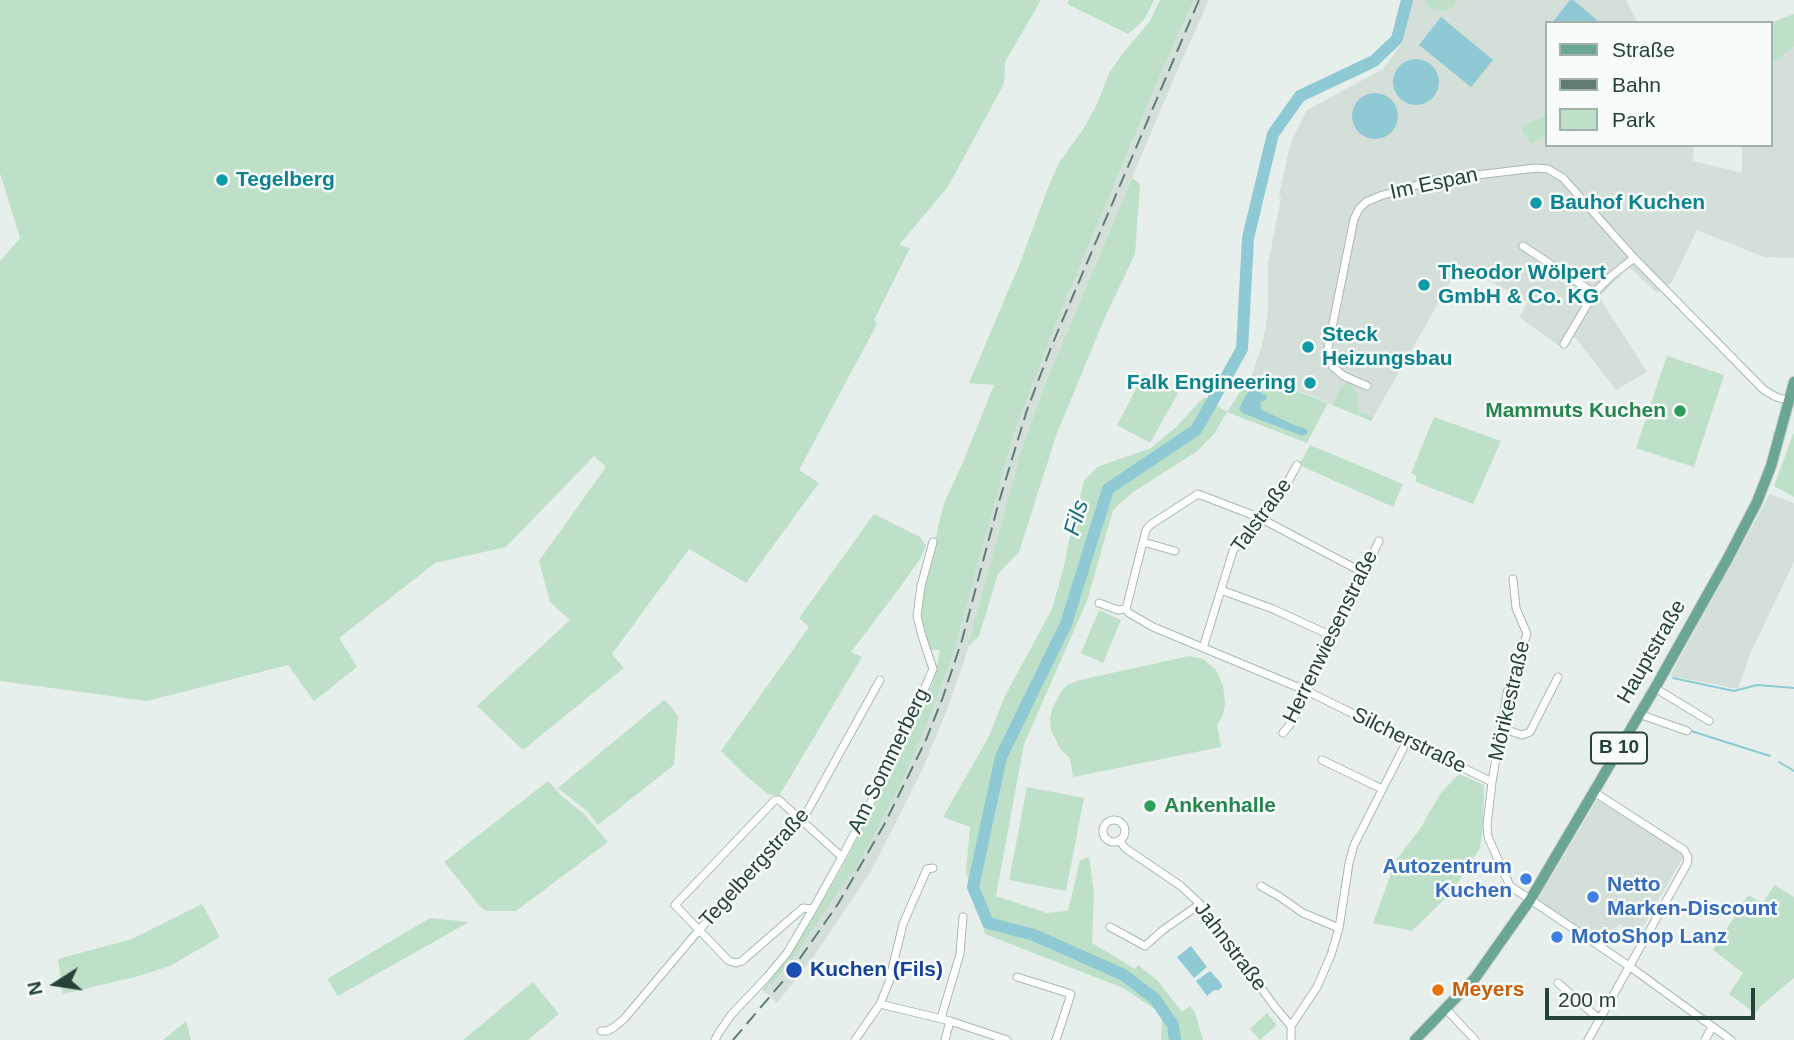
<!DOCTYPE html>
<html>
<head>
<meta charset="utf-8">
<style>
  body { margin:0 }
  #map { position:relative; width:1794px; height:1040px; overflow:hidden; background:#e6efeb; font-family:Helvetica,sans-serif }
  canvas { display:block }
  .legend { position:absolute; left:1545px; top:21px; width:228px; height:126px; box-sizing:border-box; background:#f7fbf9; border:2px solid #a3b1ad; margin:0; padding:9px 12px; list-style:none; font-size:21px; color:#24423a }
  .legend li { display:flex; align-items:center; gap:14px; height:35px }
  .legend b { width:35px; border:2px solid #a3b1ad }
  .north { position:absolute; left:21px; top:949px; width:70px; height:70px; -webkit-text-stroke:5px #f7fbf9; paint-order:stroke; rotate:258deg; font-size:19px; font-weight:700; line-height:28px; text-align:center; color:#24423a }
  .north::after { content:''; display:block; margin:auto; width:24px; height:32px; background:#24423a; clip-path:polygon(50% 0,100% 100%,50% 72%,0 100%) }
  .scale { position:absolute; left:1545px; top:988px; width:210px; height:32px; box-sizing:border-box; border:4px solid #24423a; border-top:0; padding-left:9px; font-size:21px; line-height:24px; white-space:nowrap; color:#24423a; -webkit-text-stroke:5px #f7fbf9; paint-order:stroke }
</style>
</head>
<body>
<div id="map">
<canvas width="1794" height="1040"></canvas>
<ul class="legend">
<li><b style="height:9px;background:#6aa596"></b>Straße</li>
<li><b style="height:9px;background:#5f7d75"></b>Bahn</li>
<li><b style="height:19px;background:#bfe0c8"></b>Park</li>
</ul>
<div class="north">N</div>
<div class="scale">200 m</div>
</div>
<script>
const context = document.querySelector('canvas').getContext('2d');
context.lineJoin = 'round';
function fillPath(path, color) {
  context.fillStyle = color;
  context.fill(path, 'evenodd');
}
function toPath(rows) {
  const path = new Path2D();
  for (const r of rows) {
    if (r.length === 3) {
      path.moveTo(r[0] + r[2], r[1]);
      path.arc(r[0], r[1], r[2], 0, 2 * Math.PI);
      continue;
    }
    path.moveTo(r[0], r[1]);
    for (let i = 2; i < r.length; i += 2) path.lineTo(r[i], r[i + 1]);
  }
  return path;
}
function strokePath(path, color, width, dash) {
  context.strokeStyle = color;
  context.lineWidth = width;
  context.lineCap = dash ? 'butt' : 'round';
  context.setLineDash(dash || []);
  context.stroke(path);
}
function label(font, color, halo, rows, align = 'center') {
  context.font = font + ' Helvetica,sans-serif';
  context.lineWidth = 5;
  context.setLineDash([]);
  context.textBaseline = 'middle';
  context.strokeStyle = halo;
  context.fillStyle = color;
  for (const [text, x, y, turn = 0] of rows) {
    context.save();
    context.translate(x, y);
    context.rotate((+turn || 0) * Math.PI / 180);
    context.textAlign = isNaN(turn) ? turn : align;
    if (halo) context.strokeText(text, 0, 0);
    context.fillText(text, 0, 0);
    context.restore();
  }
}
fillPath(toPath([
  [1194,0,1209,0,1177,71,1045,384,1021,451,965,659,946,712,923,768,871,871,814,956,777,1003,765,992,771,984,772,985,795,956,850,873,853,875,899,788,928,722,954,652,1013,436,1057,321,1164,66],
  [1412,0,1626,0,1638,23,1547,23,1547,145,1694,145,1693,161,1742,173,1742,145,1771,145,1771,64,1794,47,1794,258,1764,257,1697,230,1672,282,1657,293,1629,267,1599,297,1647,372,1616,390,1575,337,1559,346,1519,317,1528,302,1460,265,1371,421,1320,399,1252,374,1261,349,1266,326,1268,309,1268,264,1281,198,1279,196,1288,154,1293,137,1307,110,1383,69,1403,42],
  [1770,494,1794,503,1794,562,1751,652,1738,689,1670,676],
  [1597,800,1679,850,1684,856,1638,935,1619,924,1606,943,1563,918,1538,899]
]), '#d4dfda');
fillPath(toPath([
  [0,0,1041,0,1005,62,1004,84,947,188,899,245,910,248,874,320,877,324,799,470,819,483,746,583,689,549,612,654,624,668,523,750,477,706,570,620,550,602,539,561,606,467,594,456,506,547,435,563,339,638,357,667,314,701,288,665,147,701,0,681,0,261,20,238,0,173],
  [1069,0,1154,0,1144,20,1128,34,1067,4],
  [1160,0,1194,0,1164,66,1057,321,1013,436,954,652,928,722,899,788,853,875,850,874,795,956,772,985,770,984,765,992,762,990,790,956,843,866,910,734,933,682,940,650,929,650,919,618,922,594,944,503,963,462,994,385,969,383,1020,263,1047,190,1059,163,1084,128,1098,102,1109,73,1123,53,1150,21],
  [1424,0,1458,0,1451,9,1442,11,1430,8],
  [1794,14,1794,47,1771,64,1771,23,1770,23],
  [1547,116,1547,133,1532,144,1522,131,1523,125],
  [1132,178,1140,184,1135,254,1106,315,1057,433,1019,552,998,574,979,636,968,646,1021,451,1045,384],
  [1667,356,1724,375,1694,467,1636,448],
  [1144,374,1178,393,1150,443,1117,425],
  [1252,374,1328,403,1307,443,1227,412,1214,434,1196,452,1133,492,1113,510,1087,601,1024,744,996,896,1047,913,1068,911,1080,860,1089,857,1094,892,1092,943,1135,969,1138,965,1157,980,1182,1012,1190,1006,1195,1013,1203,1040,1161,1040,1162,1014,1123,988,985,934,966,872,970,827,943,817,988,738,1005,696,1052,609,1064,566,1070,536,1084,481,1097,467,1151,448,1176,427,1204,397,1227,412],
  [1347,382,1351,384,1357,393,1359,411,1374,417,1371,421,1332,405,1341,387],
  [1434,417,1501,441,1473,504,1416,482,1416,476,1411,473],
  [1794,432,1794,497,1774,486],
  [1310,445,1403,484,1393,507,1299,465],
  [874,514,920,537,926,546,920,559,901,586,851,652,862,657,779,796,768,794,746,776,721,751,809,627,799,618],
  [1099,610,1121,620,1103,663,1081,653],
  [1189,656,1203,659,1216,670,1223,685,1225,704,1223,715,1217,725,1221,747,1073,777,1070,758,1061,750,1051,730,1050,719,1052,709,1062,690,1069,684,1080,680],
  [664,700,672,707,678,717,674,765,598,825,587,811,558,788],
  [1459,774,1484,785,1483,825,1480,848,1451,893,1412,931,1373,923,1396,860,1420,829,1440,794],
  [548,781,563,797,584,814,608,842,516,911,486,911,479,905,444,862],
  [1027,787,1084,798,1066,891,1009,880],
  [1774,885,1794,897,1794,978,1762,1005,1755,1013,1729,994,1743,973,1713,950,1748,895,1763,903],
  [202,904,220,937,170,966,135,977,63,994,58,959,132,939],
  [430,918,469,922,338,996,327,979],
  [533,982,559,1014,528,1040,463,1040],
  [1267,1013,1277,1025,1260,1040,1250,1029],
  [186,1021,191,1040,163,1040]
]), '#bfe0c8');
fillPath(toPath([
  [1570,0,1573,0,1597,20,1594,23,1552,23],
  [1441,17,1493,60,1471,87,1419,45],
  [1416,82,23],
  [1375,116,23],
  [1254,384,1260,387,1261,394,1267,395,1266,400,1260,402,1262,410,1296,426,1305,428,1308,431,1306,435,1300,435,1242,413,1239,409,1245,397],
  [1191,946,1207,967,1194,978,1177,957],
  [1210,971,1221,983,1222,987,1219,990,1214,990,1207,996,1196,981]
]), '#8ec9d4');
strokePath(toPath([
  [1673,678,1734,691,1757,685,1794,688],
  [1691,731,1770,756],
  [1779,762,1794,771]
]), '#8ec9d4', 2);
strokePath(toPath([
  [1175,1040,1173,1025,1155,999,1124,975,1034,935,988,923,973,887,1001,757,1066,624,1108,489,1196,430,1242,349,1248,238,1273,134,1300,96,1374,61,1397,39,1407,0]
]), '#8ec9d4', 12);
const street = toPath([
  [1523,246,1594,293],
  [1564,344,1594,293,1610,277,1634,258],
  [1367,386,1344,376,1333,367,1328,348,1354,219,1359,209,1366,202,1380,196,1434,180,1536,168,1548,169,1563,178,1634,258,1764,390,1776,397,1790,401],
  [1143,542,1175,551],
  [1364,573,1258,517,1198,494,1150,525,1146,530,1126,609,1129,613,1153,627,1307,691,1492,782,1487,825,1488,837,1510,886,1629,966,1731,1040],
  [1221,590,1273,609,1332,636],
  [1099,603,1118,610,1126,609],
  [1203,648,1233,551,1248,530,1285,487,1297,465],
  [1655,688,1709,721],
  [1639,714,1687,731],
  [1501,728,1522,735,1530,732,1558,677],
  [1283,733,1291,723,1307,691,1379,541],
  [1322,760,1382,789],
  [1492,782,1507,693,1527,634,1516,608,1513,579],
  [1114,831,11],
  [1119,840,1125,848,1181,886,1200,904,1275,1007,1291,1026,1291,1040],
  [842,857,813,909,803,908,742,961,736,963,729,961,675,905,775,800,779,800,842,857,896,754,933,669,922,636,917,616,921,586,933,542],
  [1261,886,1280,897,1303,913,1339,928],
  [1110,927,1145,946,1163,930,1200,904],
  [1017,977,1071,994,1056,1040],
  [1558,983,1599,1019],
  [880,1004,950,1021,1007,1040],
  [1446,1009,1475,1040],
  [941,1018,960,954,963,917],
  [1291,1026,1317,987,1331,955,1339,928,1349,863,1354,845,1407,741],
  [601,1031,607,1031,613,1028,624,1019,699,930,802,821,880,680],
  [715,1040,718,1034,731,1015,767,977,787,953,813,909],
  [855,1040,880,1004,889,982,903,924,927,869,933,868],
  [945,1040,950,1021],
  [1588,1040,1687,864,1688,857,1684,850,1594,792],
  [1705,1040,1712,1027]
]);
const primary = toPath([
  [1415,1040,1475,978,1530,900,1655,688,1728,558,1757,502,1771,466,1794,382]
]);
strokePath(street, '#a8b8b2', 9);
strokePath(primary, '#c2cac8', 12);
strokePath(street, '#fff', 7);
strokePath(primary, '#6aa596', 10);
strokePath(toPath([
  [733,1040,789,974,838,904,884,825,925,742,943,697,962,640,998,505,1027,410,1052,345,1199,0]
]), '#5f7d75', 2, [14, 7]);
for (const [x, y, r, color] of [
  [222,180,7,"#0f9aa8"],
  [1536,203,7,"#0f9aa8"],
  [1424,285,7,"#0f9aa8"],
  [1308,347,7,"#0f9aa8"],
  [1310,383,7,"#0f9aa8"],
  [1680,411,7,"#2e9e5b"],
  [1150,806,7,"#2e9e5b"],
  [1526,879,7,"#3f7fe0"],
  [1593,897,7,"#3f7fe0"],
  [1557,937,7,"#3f7fe0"],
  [794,970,9,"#1a4fb4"],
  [1438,990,7,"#e8710a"]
]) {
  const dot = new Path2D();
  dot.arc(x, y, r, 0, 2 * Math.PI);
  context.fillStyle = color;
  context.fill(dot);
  strokePath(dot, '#f7fbf9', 2.5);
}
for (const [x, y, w] of [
  [1619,748,56]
]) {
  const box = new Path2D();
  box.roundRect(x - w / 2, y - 15.5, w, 31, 5);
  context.fillStyle = '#f7fbf9';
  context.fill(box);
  strokePath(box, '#24423a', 2);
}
label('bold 19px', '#24423a', null, [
  ["B 10",1619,748]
]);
label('bold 21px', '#0d838f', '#f7fbf9', [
  ["Tegelberg",236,180],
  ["Bauhof Kuchen",1550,203],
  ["Theodor Wölpert",1438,273],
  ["GmbH & Co. KG",1438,297],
  ["Steck",1322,335],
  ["Heizungsbau",1322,359],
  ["Falk Engineering",1296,383,"right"]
], 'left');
label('21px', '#24423a', '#f7fbf9', [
  ["Im Espan",1434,184,-12],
  ["Talstraße",1262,516,-54],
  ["Herrenwiesenstraße",1331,637,-64],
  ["Hauptstraße",1652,652,-60],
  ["Mörikestraße",1510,701,-77],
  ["Silcherstraße",1409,741,26],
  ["Am Sommerberg",889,761,-64],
  ["Tegelbergstraße",755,868,-48],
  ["Jahnstraße",1230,947,53]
]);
label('bold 21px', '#27864d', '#f7fbf9', [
  ["Mammuts Kuchen",1666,411],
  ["Ankenhalle",1164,806,"left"]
], 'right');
label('bold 21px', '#366cbe', '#f7fbf9', [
  ["Autozentrum",1512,867,"right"],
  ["Kuchen",1512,891,"right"],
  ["Netto",1607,885],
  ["Marken-Discount",1607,909],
  ["MotoShop Lanz",1571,937]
], 'left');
label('bold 21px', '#164399', '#f7fbf9', [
  ["Kuchen (Fils)",810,970]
], 'left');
label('bold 21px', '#c56008', '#f7fbf9', [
  ["Meyers",1452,990]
], 'left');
label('italic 23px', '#1c6f80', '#f7fbf9', [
  ["Fils",1077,518,-73]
]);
</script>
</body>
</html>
